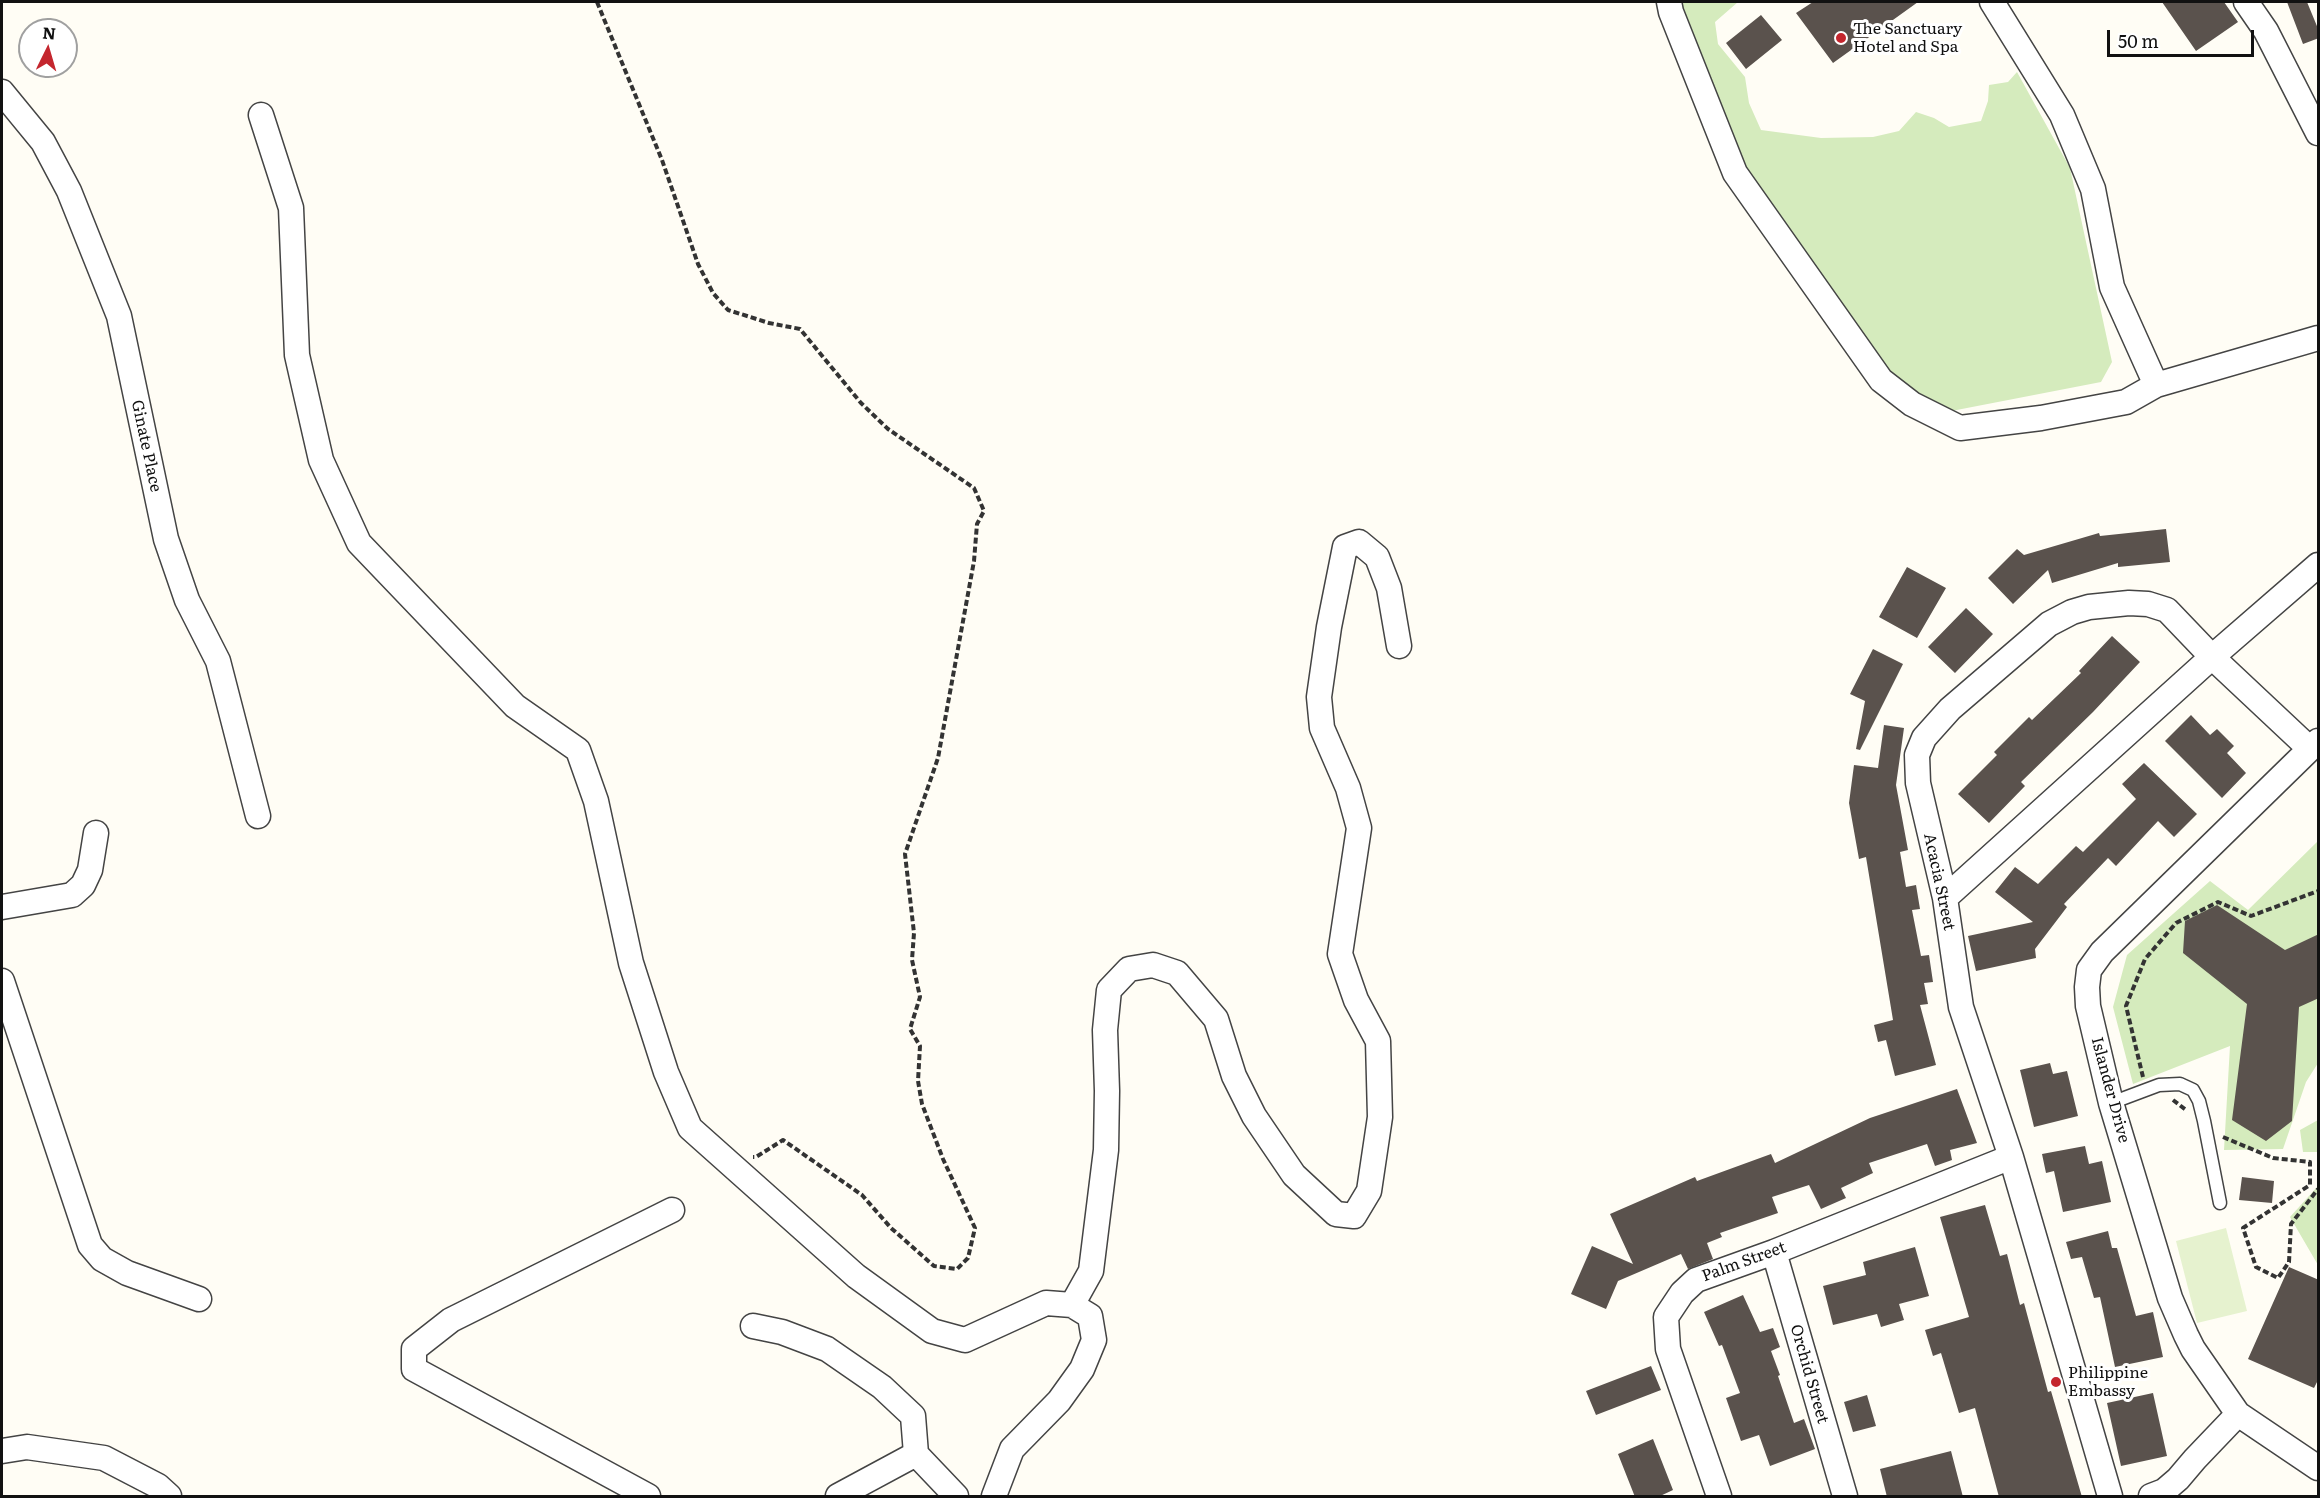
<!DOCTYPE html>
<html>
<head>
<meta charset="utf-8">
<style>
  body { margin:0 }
  #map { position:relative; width:2320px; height:1498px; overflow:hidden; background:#fffdf5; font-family:Literata,serif }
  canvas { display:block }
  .frame { position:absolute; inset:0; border:3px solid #111; pointer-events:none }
  .north { position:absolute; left:18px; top:18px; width:60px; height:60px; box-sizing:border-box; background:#fff; border:2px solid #a0a0a0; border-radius:50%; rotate:5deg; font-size:16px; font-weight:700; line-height:24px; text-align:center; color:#111 }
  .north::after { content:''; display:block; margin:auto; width:21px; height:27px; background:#c4262e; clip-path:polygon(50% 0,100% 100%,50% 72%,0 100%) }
  .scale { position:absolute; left:2107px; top:30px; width:147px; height:27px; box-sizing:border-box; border:3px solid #111; border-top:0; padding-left:8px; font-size:18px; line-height:21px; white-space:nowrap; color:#111; -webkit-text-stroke:4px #fff; paint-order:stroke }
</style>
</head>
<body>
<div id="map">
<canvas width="2320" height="1498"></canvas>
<div class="frame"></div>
<div class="north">N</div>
<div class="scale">50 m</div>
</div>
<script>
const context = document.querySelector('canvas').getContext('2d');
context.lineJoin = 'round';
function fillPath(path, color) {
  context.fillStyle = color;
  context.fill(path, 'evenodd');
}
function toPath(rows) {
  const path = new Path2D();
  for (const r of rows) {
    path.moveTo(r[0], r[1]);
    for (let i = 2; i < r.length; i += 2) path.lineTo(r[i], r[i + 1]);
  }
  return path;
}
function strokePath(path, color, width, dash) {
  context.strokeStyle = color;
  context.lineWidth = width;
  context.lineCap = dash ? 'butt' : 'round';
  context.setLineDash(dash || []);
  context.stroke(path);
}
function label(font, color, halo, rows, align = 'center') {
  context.font = font + ' Literata,serif';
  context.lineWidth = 6;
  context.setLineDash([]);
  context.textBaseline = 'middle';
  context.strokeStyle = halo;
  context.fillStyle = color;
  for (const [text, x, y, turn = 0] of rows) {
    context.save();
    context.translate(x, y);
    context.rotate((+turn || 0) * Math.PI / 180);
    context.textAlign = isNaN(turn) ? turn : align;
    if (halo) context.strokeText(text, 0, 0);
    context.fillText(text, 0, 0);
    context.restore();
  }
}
fillPath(toPath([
  [1686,2,1738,2,1715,22,1718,44,1745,77,1749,103,1761,130,1821,138,1873,137,1899,131,1916,112,1934,118,1949,127,1981,121,1988,101,1989,85,2008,82,2017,72,2070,168,2112,362,2101,382,1936,414,1886,380,1737,171,1682,24,1683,3],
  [2318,841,2318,1063,2306,1082,2283,1149,2224,1150,2230,1046,2133,1084,2113,1007,2127,955,2210,881,2248,910],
  [2318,1120,2318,1152,2303,1152,2300,1130],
  [2318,1186,2318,1265,2290,1217]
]), '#d5ebbd');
fillPath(toPath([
  [2226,1228,2247,1311,2197,1323,2176,1241]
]), '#e6f2cf');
fillPath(toPath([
  [1813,2,1918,2,1833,63,1796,13],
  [2162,2,2224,2,2238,22,2196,51],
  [2287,2,2307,2,2319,31,2319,38,2303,44],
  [1761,15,1782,40,1746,69,1726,43],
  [2166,529,2170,562,2118,567,2118,563,2052,583,2048,570,2013,604,1988,578,2017,549,2024,555,2099,533,2100,536],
  [1907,567,1946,588,1917,638,1879,617],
  [1966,608,1993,634,1955,673,1928,647],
  [2112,636,2140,662,2093,712,2021,782,2025,786,1989,823,1958,794,1997,755,1994,752,2029,717,2032,720,2081,673,2079,671],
  [1873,649,1903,664,1860,750,1856,749,1865,701,1850,694],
  [2191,715,2210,735,2217,729,2234,746,2227,753,2246,773,2222,798,2165,741],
  [1884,725,1904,728,1896,785,1908,850,1900,852,1906,887,1916,885,1920,909,1912,910,1921,956,1929,955,1933,982,1924,983,1928,1004,1920,1005,1936,1065,1895,1076,1886,1040,1878,1042,1874,1025,1893,1020,1866,857,1859,859,1849,803,1854,765,1878,768],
  [2144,763,2197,814,2174,837,2158,821,2116,866,2108,858,2064,904,2067,907,2035,949,2036,958,1976,971,1968,936,2033,922,1995,892,2015,867,2038,884,2076,846,2083,852,2136,799,2122,784],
  [2217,905,2285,950,2319,934,2319,998,2299,1007,2292,1121,2266,1141,2232,1120,2247,1004,2183,953,2185,921],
  [2050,1063,2053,1074,2067,1071,2078,1116,2034,1127,2020,1070],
  [1957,1089,1977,1143,1950,1150,1952,1160,1935,1166,1927,1144,1869,1163,1873,1173,1841,1188,1846,1198,1821,1209,1809,1185,1772,1197,1778,1213,1720,1233,1722,1237,1707,1243,1713,1259,1688,1269,1681,1254,1618,1281,1606,1309,1571,1294,1592,1246,1633,1264,1610,1214,1695,1177,1697,1181,1771,1154,1775,1163,1870,1118],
  [2085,1146,2089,1164,2102,1161,2111,1202,2063,1212,2054,1171,2046,1173,2042,1154],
  [2242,1177,2274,1181,2272,1203,2239,1200],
  [1985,1205,2000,1256,2007,1254,2020,1305,2024,1303,2048,1392,2051,1391,2082,1497,1999,1497,1975,1408,1959,1413,1941,1353,1933,1356,1925,1330,1969,1317,1940,1217],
  [2108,1231,2112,1248,2117,1248,2136,1316,2153,1312,2163,1357,2115,1367,2100,1297,2094,1298,2082,1257,2071,1259,2066,1242],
  [1915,1247,1929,1296,1899,1304,1904,1320,1881,1327,1877,1314,1833,1325,1823,1286,1866,1275,1863,1262],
  [2289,1267,2319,1280,2319,1378,2314,1388,2248,1359],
  [1743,1295,1760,1332,1773,1328,1780,1347,1771,1351,1780,1375,1778,1376,1794,1423,1804,1419,1815,1449,1770,1466,1759,1435,1741,1441,1726,1398,1740,1393,1722,1345,1719,1346,1704,1312],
  [1651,1366,1661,1390,1596,1415,1586,1391],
  [2153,1393,2167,1456,2121,1466,2107,1403],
  [1867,1395,1876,1426,1853,1432,1844,1402],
  [1653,1439,1673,1490,1658,1497,1635,1497,1618,1454],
  [1951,1451,1963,1497,1887,1497,1880,1469]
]), '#5a524d');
const service = toPath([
  [2111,1103,2159,1085,2180,1084,2193,1090,2199,1101,2204,1121,2220,1203]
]);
const minor = toPath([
  [1669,2,1671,12,1735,173,1881,380,1912,404,1960,428,2041,418,2126,402,2156,385,2318,338],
  [1992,2,2062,115,2093,189,2112,287,2156,385],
  [2246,2,2266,31,2318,133],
  [2,92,43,142,69,191,119,316,166,539,187,600,218,661,258,816],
  [261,115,291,208,297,355,321,460,359,543,515,706,578,750,596,801,631,963,666,1072,690,1128,856,1276,932,1331,965,1340,1046,1303,1072,1305,1090,1316,1094,1340,1082,1369,1059,1401,1012,1449,994,1496],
  [2318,741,2102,952,2089,970,2087,987,2088,1006,2111,1103,2170,1298,2186,1335,2193,1349,2238,1414,2318,1468],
  [1945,898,2212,657,2318,565],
  [2,907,72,895,83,885,90,870,96,833],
  [2,981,90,1245,102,1259,127,1273,199,1299],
  [1774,1252,1845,1496],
  [1072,1305,1091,1271,1106,1150,1107,1091,1105,1030,1109,990,1129,969,1153,965,1177,973,1216,1019,1234,1076,1254,1116,1294,1175,1336,1214,1354,1216,1369,1191,1380,1117,1378,1041,1356,1000,1340,954,1359,828,1348,788,1322,728,1319,697,1329,627,1345,547,1359,542,1377,557,1389,588,1399,646],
  [753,1326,782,1332,827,1349,882,1387,913,1416,916,1454],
  [2,1451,27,1447,104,1458,158,1486,169,1496],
  [648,1496,414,1369,414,1349,451,1320,672,1210],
  [838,1496,916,1454,956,1496],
  [1719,1496,1668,1349,1666,1317,1682,1293,1696,1280,1774,1252,2011,1157],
  [2110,1496,2011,1157,1961,1007,1945,898,1918,783,1917,755,1924,738,1950,709,2049,624,2072,612,2089,607,2129,603,2148,604,2167,610,2212,657,2310,749],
  [2151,1496,2164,1491,2178,1479,2195,1459,2238,1414]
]);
strokePath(service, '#444', 15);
strokePath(minor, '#444', 27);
strokePath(toPath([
  [597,2,662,160,698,264,713,293,728,310,769,323,800,329,861,403,888,429,974,488,984,511,977,524,974,561,938,758,905,854,914,933,912,960,920,997,910,1029,920,1046,918,1081,922,1104,943,1159,975,1228,968,1258,957,1269,934,1266,891,1228,862,1195,783,1140,756,1157,753,1157],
  [2143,1077,2126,1006,2145,959,2176,923,2218,902,2251,916,2318,891],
  [2173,1100,2186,1110],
  [2223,1137,2273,1158,2310,1162,2310,1185,2243,1228,2256,1267,2278,1278,2289,1262,2291,1224,2318,1189]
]), '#333', 4, [6, 3]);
strokePath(service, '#fff', 12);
strokePath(minor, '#fff', 24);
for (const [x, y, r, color] of [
  [1841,38,6,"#c4262e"],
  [2056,1382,6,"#c4262e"]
]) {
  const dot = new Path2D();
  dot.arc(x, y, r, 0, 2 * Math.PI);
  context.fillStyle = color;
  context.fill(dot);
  strokePath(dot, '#fff', 2);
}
label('16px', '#111', '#fff', [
  ["The Sanctuary",1853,29],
  ["Hotel and Spa",1853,47],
  ["Philippine",2068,1373],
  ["Embassy",2068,1391]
], 'left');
label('16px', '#111', '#fff', [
  ["Ginate Place",146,446,78],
  ["Acacia Street",1939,882,78],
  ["Islander Drive",2110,1090,75],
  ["Palm Street",1744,1262,-20],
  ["Orchid Street",1809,1374,74]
]);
</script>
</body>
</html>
